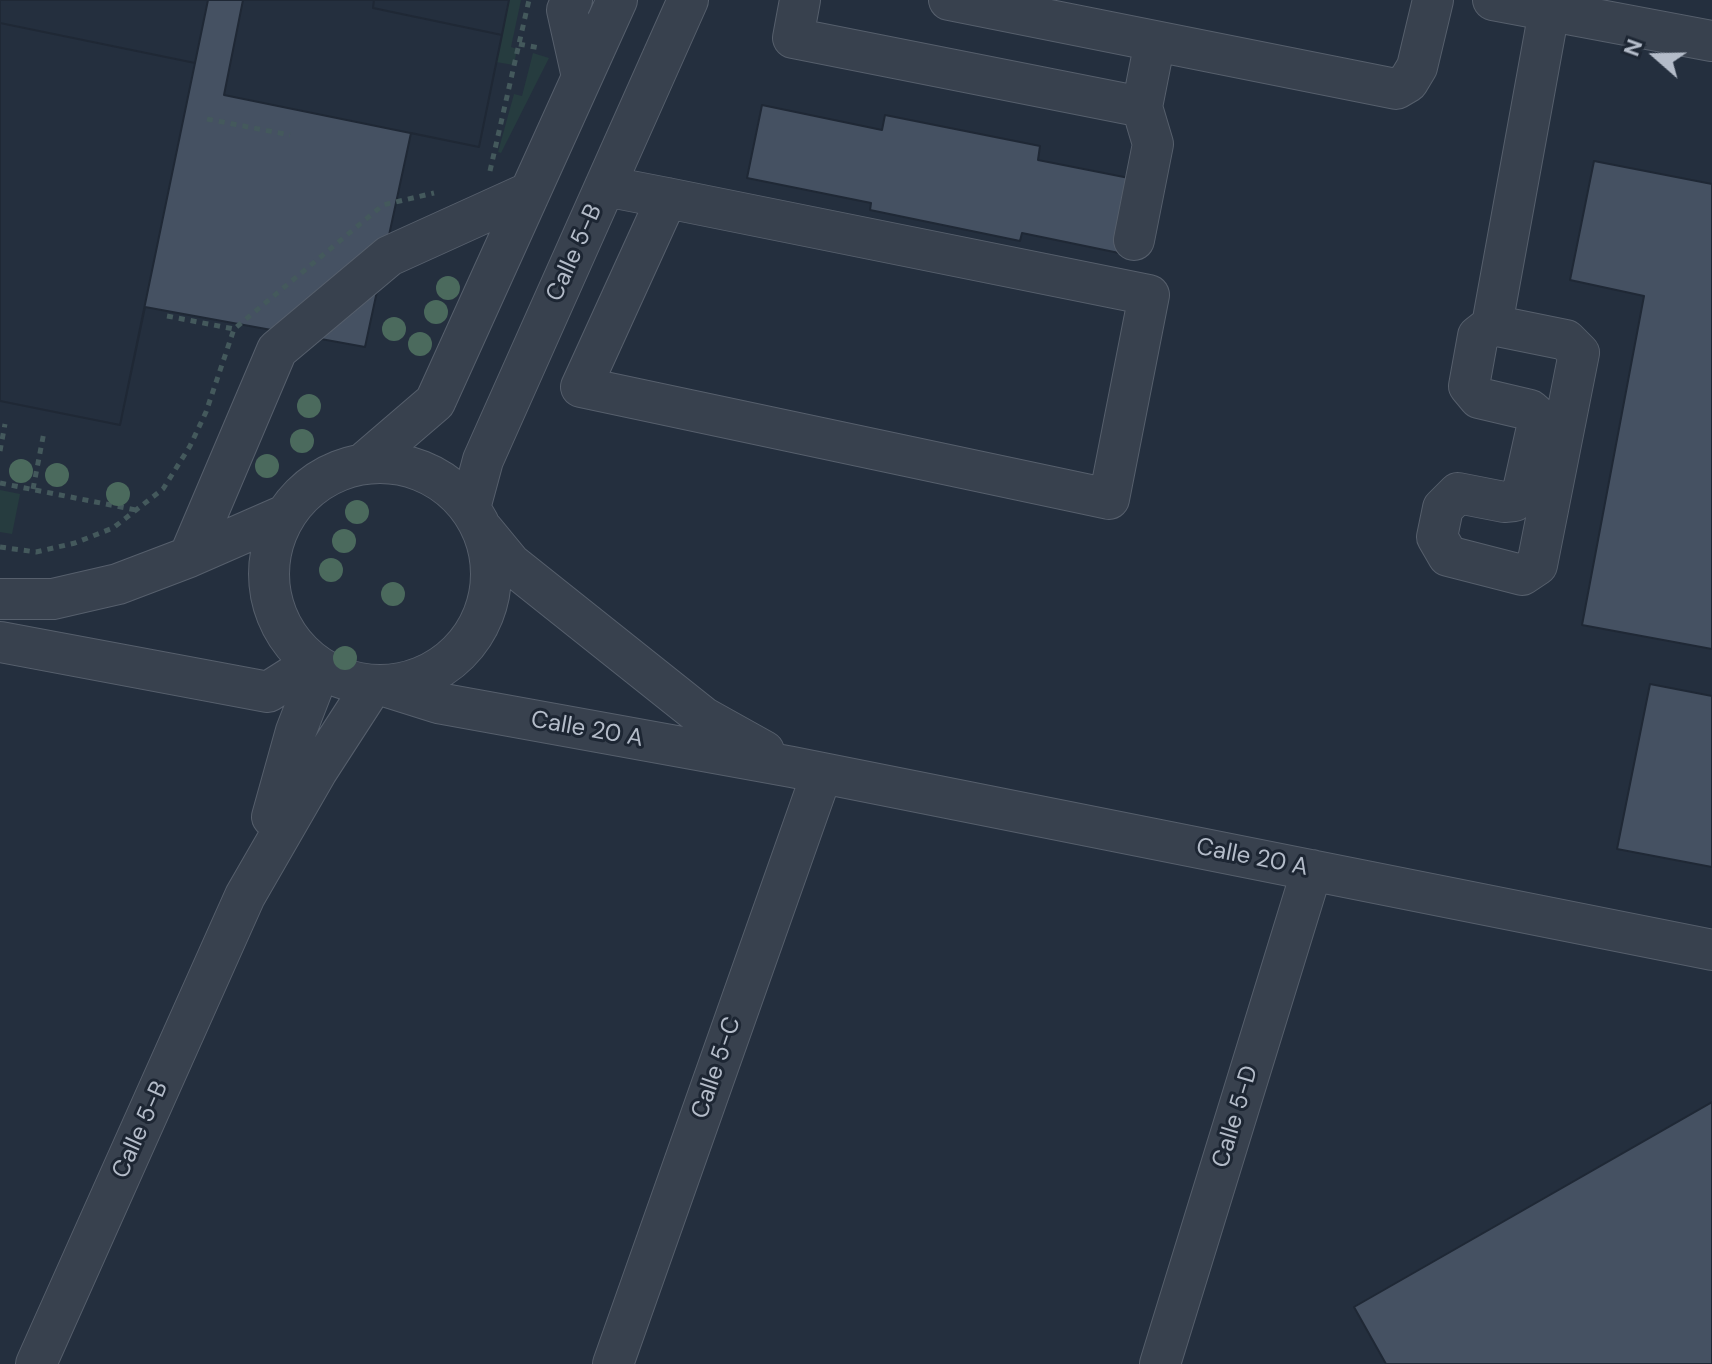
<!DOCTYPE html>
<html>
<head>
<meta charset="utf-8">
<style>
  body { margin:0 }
  #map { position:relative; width:1712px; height:1364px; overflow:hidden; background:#242f3e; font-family:"DM Sans",sans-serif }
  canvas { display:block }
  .north { position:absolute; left:1616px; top:16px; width:80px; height:80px; -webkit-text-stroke:6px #1d2633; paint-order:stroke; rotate:290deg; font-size:22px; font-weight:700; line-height:32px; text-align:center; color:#b4bcc9 }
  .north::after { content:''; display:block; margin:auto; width:28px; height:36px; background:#b4bcc9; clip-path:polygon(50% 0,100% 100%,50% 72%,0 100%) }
</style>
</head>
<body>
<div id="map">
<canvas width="1712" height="1364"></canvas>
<div class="north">N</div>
</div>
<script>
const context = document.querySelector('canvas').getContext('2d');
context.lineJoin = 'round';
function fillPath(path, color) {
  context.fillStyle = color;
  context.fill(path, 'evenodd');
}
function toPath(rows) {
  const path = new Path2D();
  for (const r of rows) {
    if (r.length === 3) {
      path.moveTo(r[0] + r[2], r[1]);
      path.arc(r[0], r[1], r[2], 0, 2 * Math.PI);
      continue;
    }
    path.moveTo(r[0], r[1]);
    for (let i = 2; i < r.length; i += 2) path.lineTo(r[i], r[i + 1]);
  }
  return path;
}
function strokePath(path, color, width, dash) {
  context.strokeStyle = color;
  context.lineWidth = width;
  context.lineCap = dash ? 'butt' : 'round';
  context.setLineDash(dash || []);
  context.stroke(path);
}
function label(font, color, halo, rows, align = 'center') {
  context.font = font + ' "DM Sans",sans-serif';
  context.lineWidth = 6;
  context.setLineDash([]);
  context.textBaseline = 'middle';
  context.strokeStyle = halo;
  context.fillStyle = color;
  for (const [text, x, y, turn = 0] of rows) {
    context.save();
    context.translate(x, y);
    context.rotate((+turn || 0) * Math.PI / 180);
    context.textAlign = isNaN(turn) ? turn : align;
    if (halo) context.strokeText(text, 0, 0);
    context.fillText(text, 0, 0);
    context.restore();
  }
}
fillPath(toPath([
  [509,0,521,0,511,47,517,49,514,65,496,62],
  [533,53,549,58,501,153,498,152,514,94,522,96],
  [0,490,20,494,12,534,0,532]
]), '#263c3f');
const building = toPath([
  [0,0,509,0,479,147,411,133,365,347,145,307,120,425,0,401,0,0],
  [0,0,208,0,195,63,0,23,0,0],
  [243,0,374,0,373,8,502,35,479,147,224,95,243,0],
  [374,0,509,0,502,35,373,8,374,0],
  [0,23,195,63,120,425,0,401,0,23],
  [762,105,882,130,885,115,1040,146,1038,160,1134,179,1119,253,1022,233,1020,241,870,210,871,203,747,178,762,105],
  [1594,161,1712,184,1712,649,1582,625,1644,296,1570,280,1594,161],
  [1650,684,1712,696,1712,867,1617,849,1650,684],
  [1712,1102,1712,1364,1386,1364,1354,1307,1712,1102]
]);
fillPath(building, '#455162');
strokePath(building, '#1f2835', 2);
const minor = toPath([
  [572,0,567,10,582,77],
  [800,0,793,38,1142,107],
  [949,0,1396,89,1408,82,1417,67,1433,0],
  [1493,0,1712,41],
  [605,186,667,198,1149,295,1109,499,581,387,667,198],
  [1134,240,1153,144,1142,107,1155,41],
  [1492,325,1566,340,1579,353,1537,565,1522,575,1448,556,1437,537,1443,508,1458,493,1504,502,1514,501,1523,490,1539,418,1530,410,1479,398,1469,386,1478,336,1492,325],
  [1492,325,1549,11],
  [380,574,111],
  [364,463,435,402,617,0],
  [470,508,483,460,688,0],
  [483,530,511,564,703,717,764,751],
  [189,557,277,350,389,256,530,192],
  [0,599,53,599,118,584,189,557,285,515],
  [0,642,268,692,312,664],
  [384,686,438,703,792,767,1712,950],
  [272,817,296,731,320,669],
  [36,1364,245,896,317,771,372,686],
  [613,1364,822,773],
  [1160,1364,1312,870]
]);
strokePath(minor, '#565f6c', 42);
strokePath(toPath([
  [519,44,540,48],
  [207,119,290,135],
  [490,171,529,0],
  [167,316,234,329],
  [0,451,5,424],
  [0,483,136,510],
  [33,489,44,432],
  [0,547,36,552,75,543,113,528,163,489,190,446,206,412,234,329,383,205,434,193]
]), '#44595c', 5, [6, 6]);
strokePath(minor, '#38414e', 40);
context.fillStyle = '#4b6a5d';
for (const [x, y] of [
  [448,288],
  [436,312],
  [394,329],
  [420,344],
  [309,406],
  [302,441],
  [267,466],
  [21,471],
  [57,475],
  [118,494],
  [357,512],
  [344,541],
  [331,570],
  [393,594],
  [345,658]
]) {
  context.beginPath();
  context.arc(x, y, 12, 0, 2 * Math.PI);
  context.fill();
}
label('24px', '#b4bcc9', '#1d2633', [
  ["Calle 5-B",575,253,-66],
  ["Calle 20 A",587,730,10],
  ["Calle 20 A",1252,858,11],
  ["Calle 5-C",717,1068,-71],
  ["Calle 5-D",1236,1117,-73],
  ["Calle 5-B",141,1130,-66]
]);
</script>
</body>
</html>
